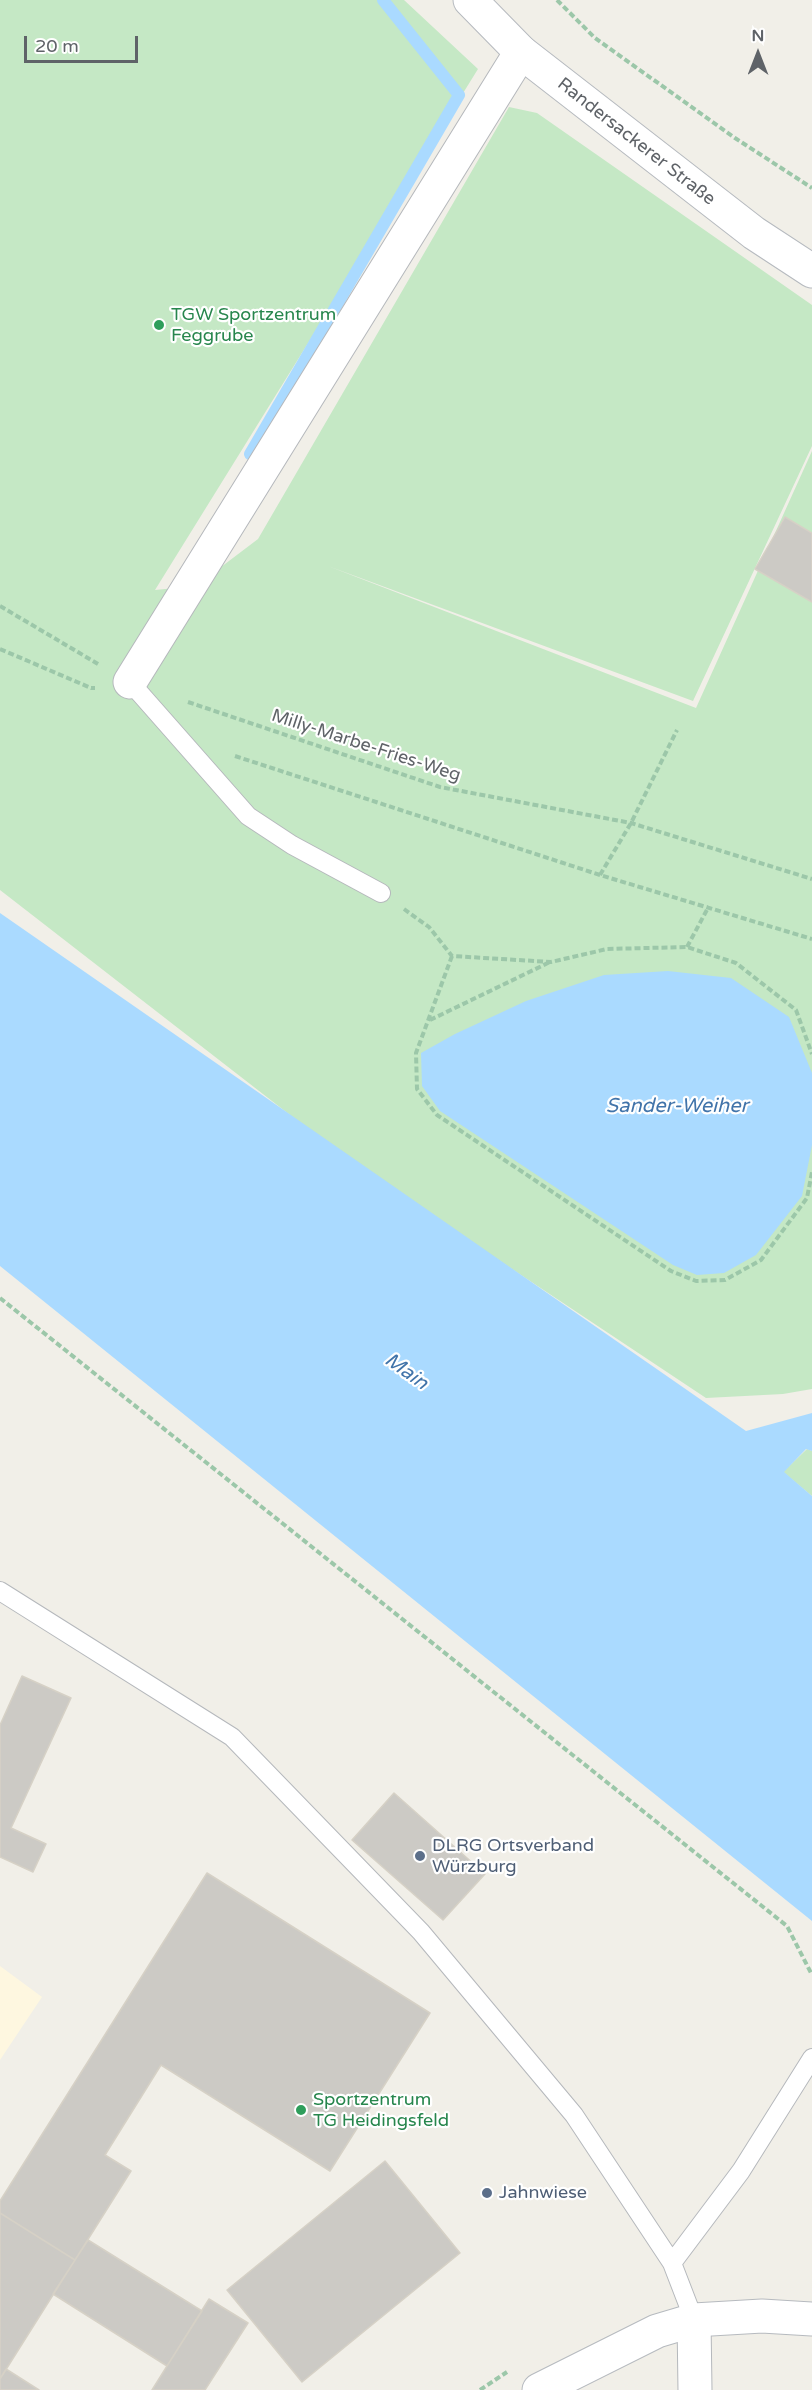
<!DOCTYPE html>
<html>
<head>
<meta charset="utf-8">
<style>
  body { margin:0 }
  #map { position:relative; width:812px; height:2390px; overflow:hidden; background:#f1efe8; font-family:"Varela Round",sans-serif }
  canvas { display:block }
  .north { position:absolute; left:728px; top:24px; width:60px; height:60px; -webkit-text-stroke:4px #fff; paint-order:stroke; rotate:0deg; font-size:16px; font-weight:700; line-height:24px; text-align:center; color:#5f6368 }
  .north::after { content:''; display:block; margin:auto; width:21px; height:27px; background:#5f6368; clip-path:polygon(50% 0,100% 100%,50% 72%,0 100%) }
  .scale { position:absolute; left:24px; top:36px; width:114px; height:27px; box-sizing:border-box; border:3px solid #5f6368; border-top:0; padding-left:8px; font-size:18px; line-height:21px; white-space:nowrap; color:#5f6368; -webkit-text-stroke:4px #fff; paint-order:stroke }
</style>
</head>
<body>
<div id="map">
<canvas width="812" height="2390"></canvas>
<div class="north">N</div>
<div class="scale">20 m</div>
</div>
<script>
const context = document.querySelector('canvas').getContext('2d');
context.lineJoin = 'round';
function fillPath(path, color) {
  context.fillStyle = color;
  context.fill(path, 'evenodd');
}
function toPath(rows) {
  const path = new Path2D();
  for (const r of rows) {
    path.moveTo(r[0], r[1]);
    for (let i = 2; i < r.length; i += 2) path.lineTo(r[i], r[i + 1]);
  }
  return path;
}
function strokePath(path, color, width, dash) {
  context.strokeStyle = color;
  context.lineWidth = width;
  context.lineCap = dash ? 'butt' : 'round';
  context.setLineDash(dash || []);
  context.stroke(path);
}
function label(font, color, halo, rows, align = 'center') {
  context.font = font + ' "Varela Round",sans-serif';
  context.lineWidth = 4.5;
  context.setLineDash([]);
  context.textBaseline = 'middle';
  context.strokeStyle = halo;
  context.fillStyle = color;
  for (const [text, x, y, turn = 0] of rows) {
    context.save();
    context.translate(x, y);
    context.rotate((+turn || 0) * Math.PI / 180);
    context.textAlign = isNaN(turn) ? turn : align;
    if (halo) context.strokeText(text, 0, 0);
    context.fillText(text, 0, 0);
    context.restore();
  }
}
fillPath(toPath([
  [0,1966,42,1997,0,2060]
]), '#fef7e0');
fillPath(toPath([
  [0,0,404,0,478,69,155,590,196,586,258,539,509,107,537,113,812,305,812,446,693,701,328,566,696,708,812,451,812,1389,783,1394,706,1398,348,1160,0,890],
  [807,1449,812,1451,812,1496,783,1472]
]), '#c5e8c5');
fillPath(toPath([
  [0,913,746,1431,812,1413,812,1451,806,1449,784,1472,812,1496,812,1921,0,1266],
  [668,971,731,978,789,1017,812,1073,812,1145,802,1196,756,1255,724,1273,697,1275,673,1265,440,1111,422,1086,421,1053,455,1034,526,1001,604,975]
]), '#aadaff');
strokePath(toPath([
  [250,454,459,95,383,0]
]), '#aadaff', 12);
const building = toPath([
  [785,517,812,533,812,602,755,569,785,517],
  [22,1676,71,1698,11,1828,46,1844,33,1872,0,1857,0,1725,22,1676],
  [394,1793,485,1874,443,1920,352,1840,394,1793],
  [207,1873,430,2013,330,2171,161,2065,105,2155,131,2171,75,2260,0,2213,0,2201,207,1873],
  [385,2161,460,2253,302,2382,227,2290,385,2161],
  [0,2213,75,2260,0,2379,0,2213],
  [88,2240,202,2311,167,2366,53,2294,88,2240],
  [209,2299,248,2323,205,2390,152,2390,209,2299],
  [6,2369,39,2390,0,2390,0,2379,6,2369]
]);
fillPath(building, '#cccac5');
strokePath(building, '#d6d1c6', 1.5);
const lane = toPath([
  [130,682,248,816,292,845,381,893],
  [0,1591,232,1737,421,1932,574,2115,672,2263,694,2320],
  [672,2263,741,2171,812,2058]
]);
const street = toPath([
  [130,682,521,52],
  [694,2320,695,2390]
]);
const secondary = toPath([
  [470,0,521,52,754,233,812,271],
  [539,2390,657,2331,694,2320,762,2316,812,2319]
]);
strokePath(lane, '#b5b8bc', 20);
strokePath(street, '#b5b8bc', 35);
strokePath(secondary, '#b6babf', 35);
strokePath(toPath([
  [557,0,595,38,735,138,812,188],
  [0,606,98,664],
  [0,649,91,688,95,688],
  [188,702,440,787,631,823,812,879],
  [235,756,600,875,812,939],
  [600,875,631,823,677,730],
  [404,909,429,927,452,956,551,962,607,949,687,947,736,963,796,1010,812,1054],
  [687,947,709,906],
  [452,956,416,1053,417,1089,437,1115,671,1271,696,1281,725,1280,761,1260,807,1198,812,1172],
  [430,1020,550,962],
  [0,1298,787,1926,812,1975],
  [480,2390,507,2372]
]), '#9cc7a9', 4, [6, 3]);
strokePath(lane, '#fff', 18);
strokePath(street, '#fff', 33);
strokePath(secondary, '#fff', 33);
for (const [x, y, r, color] of [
  [159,325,6,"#2e9e5b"],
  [420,1856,6,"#5c6f8a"],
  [301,2110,6,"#2e9e5b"],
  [487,2193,6,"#5c6f8a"]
]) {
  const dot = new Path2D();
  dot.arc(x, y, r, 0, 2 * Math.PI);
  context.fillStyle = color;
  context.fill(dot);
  strokePath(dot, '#fff', 2);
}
label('18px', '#5f6368', '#fff', [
  ["Randersackerer Straße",636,142,38],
  ["Milly-Marbe-Fries-Weg",366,746,18]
]);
label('18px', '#27864d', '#fff', [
  ["TGW Sportzentrum",171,315],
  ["Feggrube",171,336],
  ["Sportzentrum",313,2100],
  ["TG Heidingsfeld",313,2121]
], 'left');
label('18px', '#4e5e75', '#fff', [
  ["DLRG Ortsverband",432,1846],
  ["Würzburg",432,1867],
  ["Jahnwiese",499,2193]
], 'left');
label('italic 20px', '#4174aa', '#fff', [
  ["Sander-Weiher",677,1107],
  ["Main",406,1372,36]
]);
</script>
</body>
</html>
